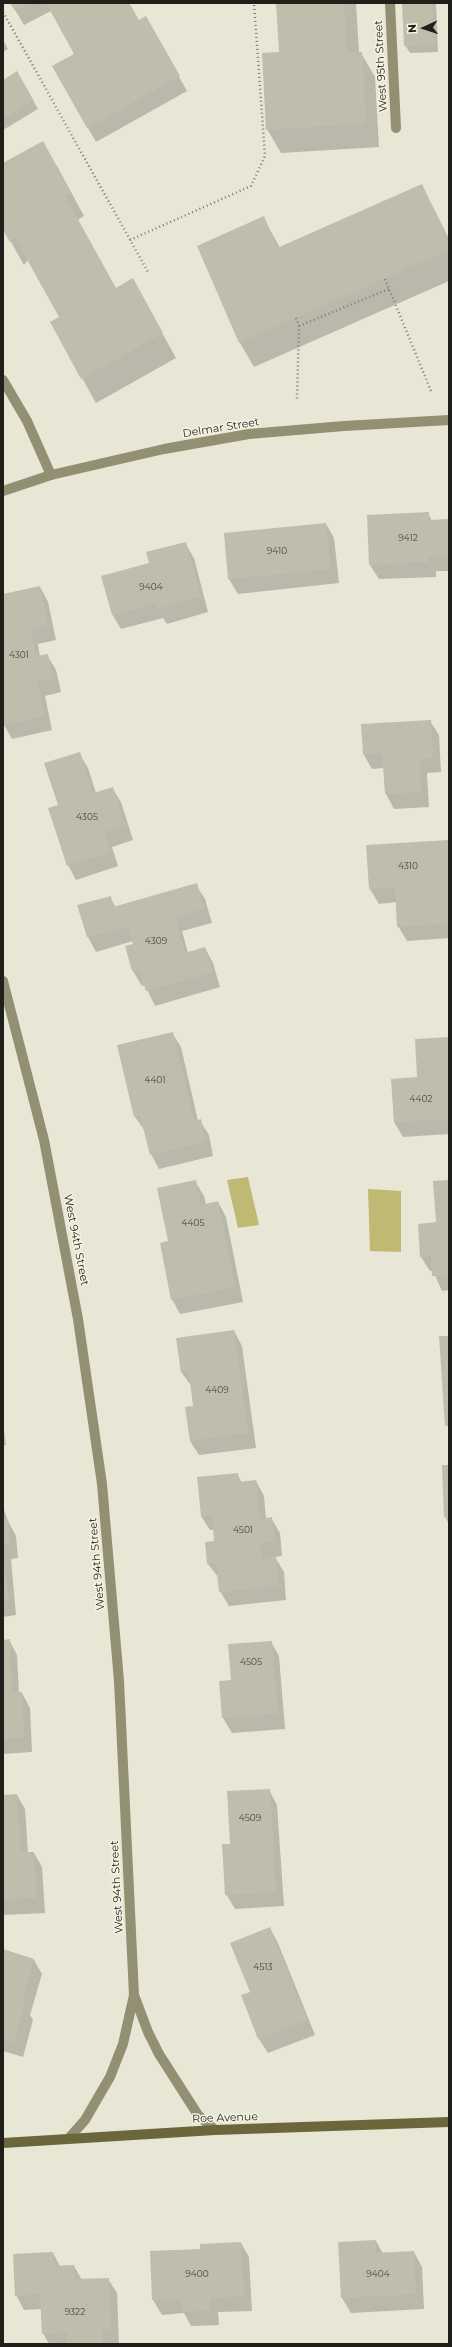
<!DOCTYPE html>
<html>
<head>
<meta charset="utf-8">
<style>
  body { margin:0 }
  #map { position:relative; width:452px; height:2347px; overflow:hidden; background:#e8e6d5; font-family:Montserrat,sans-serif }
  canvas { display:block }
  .frame { position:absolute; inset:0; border:4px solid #201f19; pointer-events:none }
  .north { position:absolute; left:404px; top:8px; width:40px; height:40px; -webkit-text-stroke:3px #f5f3e2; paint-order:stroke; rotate:267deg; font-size:11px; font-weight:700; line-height:16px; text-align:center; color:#201f19 }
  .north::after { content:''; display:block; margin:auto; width:14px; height:18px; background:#201f19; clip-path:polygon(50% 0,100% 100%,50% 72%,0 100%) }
</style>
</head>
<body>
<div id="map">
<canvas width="452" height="2347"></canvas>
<div class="frame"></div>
<div class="north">N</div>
</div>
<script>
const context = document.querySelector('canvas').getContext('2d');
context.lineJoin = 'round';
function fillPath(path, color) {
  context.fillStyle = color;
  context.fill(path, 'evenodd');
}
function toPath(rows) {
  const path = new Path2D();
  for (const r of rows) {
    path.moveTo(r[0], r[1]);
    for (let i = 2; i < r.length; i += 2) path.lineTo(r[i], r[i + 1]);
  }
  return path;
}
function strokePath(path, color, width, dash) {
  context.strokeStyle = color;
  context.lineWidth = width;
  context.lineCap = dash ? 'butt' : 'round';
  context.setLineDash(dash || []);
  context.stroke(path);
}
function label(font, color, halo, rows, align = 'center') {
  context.font = font + ' Montserrat,sans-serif';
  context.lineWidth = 3;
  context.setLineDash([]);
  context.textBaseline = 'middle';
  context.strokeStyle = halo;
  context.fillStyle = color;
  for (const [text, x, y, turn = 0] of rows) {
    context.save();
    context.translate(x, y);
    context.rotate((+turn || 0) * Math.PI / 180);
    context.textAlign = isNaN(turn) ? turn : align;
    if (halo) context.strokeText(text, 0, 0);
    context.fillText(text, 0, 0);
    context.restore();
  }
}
fillPath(toPath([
  [248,1177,259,1225,238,1228,227,1180],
  [368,1189,401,1191,401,1252,370,1251]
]), '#c0b973');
fillPath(toPath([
  [11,3,129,3,139,21,154,32,187,91,96,142,53,66,75,54,51,11,24,25],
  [277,3,356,3,359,53,361,53,375,77,379,147,281,153,267,129,280,53],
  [403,3,436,3,438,52,410,53,405,45],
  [3,40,8,49,3,52],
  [17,73,38,109,3,130,3,81],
  [3,164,57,166,84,216,78,220,116,289,146,304,176,358,96,403,51,322,60,317,28,260,24,265,3,228],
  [422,185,449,239,449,281,254,367,240,343,198,246,263,217,280,248],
  [428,513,432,521,449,520,449,571,436,571,436,577,379,579,370,565],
  [326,524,334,538,339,583,238,594,229,579,225,534],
  [185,543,194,558,208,612,167,624,163,618,121,629,112,614,150,564],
  [40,587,48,602,56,640,38,644,40,657,47,655,56,670,61,692,45,696,52,730,12,739,3,723,3,595],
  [430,721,439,735,441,772,427,773,429,807,394,809,386,794,384,768,372,769,364,755],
  [79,753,88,768,96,793,112,788,121,802,133,840,112,847,118,866,76,880,68,865,59,806],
  [449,841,449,938,407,941,398,926,397,902,379,904,370,889],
  [196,885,205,899,212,923,182,931,188,953,205,948,213,963,220,987,155,1006,145,985,142,986,133,971,126,947,134,945,133,941,96,952,88,937,79,906,110,897,116,908],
  [172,1033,181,1047,198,1121,200,1121,209,1135,213,1156,159,1169,151,1154,145,1131,135,1117],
  [449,1038,449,1134,403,1137,394,1122,392,1080,418,1078],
  [195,1181,204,1196,206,1205,218,1202,226,1217,243,1302,180,1314,172,1299,169,1242],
  [449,1181,449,1290,442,1291,433,1271,430,1271,421,1257,437,1223],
  [234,1331,242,1346,256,1448,199,1455,190,1441,194,1407,192,1387,182,1373],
  [3,1424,6,1445,3,1445],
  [449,1466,449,1524,445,1517],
  [237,1474,242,1483,256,1481,264,1496,266,1519,271,1518,280,1533,282,1556,275,1557,284,1572,286,1600,229,1606,220,1591,219,1578,208,1564,215,1542,214,1530,210,1530,201,1516],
  [3,1507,8,1521,16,1536,18,1558,11,1559,16,1615,3,1617],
  [9,1640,17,1655,19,1693,22,1693,30,1708,32,1752,3,1754,3,1641],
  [271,1642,279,1656,285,1729,232,1733,223,1718,221,1682,232,1681],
  [269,1790,277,1805,284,1906,235,1909,226,1894],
  [17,1795,25,1809,28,1853,34,1853,42,1867,45,1913,3,1915,3,1796],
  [270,1928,278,1943,315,2035,268,2053,259,2039,252,1993],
  [3,1950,34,1960,42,1974,30,2015,33,2020,23,2057,3,2051],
  [376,2241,383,2254,414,2252,422,2267,424,2309,351,2313,342,2298,339,2243],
  [241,2243,249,2257,252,2311,218,2312,219,2325,191,2326,184,2313,162,2315,153,2300],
  [53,2253,60,2266,74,2266,82,2280,108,2279,117,2293,119,2343,49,2344,43,2333,41,2309,24,2310,16,2295]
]), '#0003');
fillPath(toPath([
  [10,3,30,3,15,11],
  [46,3,129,3,139,20,146,16,180,76,87,128,52,66,74,54],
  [276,3,344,3,347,52,362,52,366,123,266,130,262,53,279,52],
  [402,3,432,3,435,44,404,46],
  [17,71,34,101,3,119,3,80],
  [43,141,71,192,65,196,116,288,133,278,163,333,81,379,50,322,59,317,14,236,10,242,3,230,3,163],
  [422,184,449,244,449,250,239,343,197,246,264,216,277,248],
  [429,512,429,520,449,519,449,556,428,557,428,562,369,565,367,515],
  [326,523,331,569,228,579,224,533],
  [186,542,201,597,157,609,156,603,112,615,101,576,149,563,146,552],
  [40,586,48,626,30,629,36,656,48,654,53,678,37,681,45,716,3,725,3,594],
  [431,720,433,758,419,759,421,792,385,794,382,753,363,755,361,724],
  [80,752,93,793,113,787,125,825,104,832,110,852,67,866,48,808,58,805,44,763],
  [449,840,449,923,397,927,395,887,369,889,366,845],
  [197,883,204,908,175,917,185,953,205,947,213,972,146,991,139,969,132,971,125,946,133,944,128,926,87,937,77,905,111,896,113,907],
  [173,1032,194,1121,201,1119,206,1141,150,1155,140,1115,134,1117,117,1045],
  [449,1037,449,1119,394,1122,391,1079,417,1077,415,1039],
  [196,1180,201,1205,218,1201,235,1287,171,1300,160,1243,168,1241,157,1188],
  [449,1180,449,1275,432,1276,431,1256,420,1257,418,1224,436,1222,433,1181],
  [234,1330,248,1433,190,1441,185,1407,193,1406,189,1372,181,1373,176,1338],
  [439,1336,449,1336,449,1426,445,1426],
  [442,1465,449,1465,449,1517,444,1517],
  [238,1473,239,1482,256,1480,260,1519,272,1517,275,1541,260,1543,262,1558,276,1556,278,1586,219,1592,216,1563,207,1564,205,1542,214,1541,212,1515,201,1516,197,1477],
  [3,1520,8,1520,11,1543,3,1544],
  [3,1555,9,1601,3,1601],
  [10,1639,12,1692,22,1692,24,1738,3,1739,3,1640],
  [272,1641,278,1714,222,1718,219,1681,231,1680,228,1644],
  [270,1789,276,1892,225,1895,222,1844,230,1844,227,1791],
  [17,1794,21,1852,34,1852,37,1898,3,1900,3,1795],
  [270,1927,307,2020,258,2039,241,1995,250,1992,230,1943],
  [3,1949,34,1959,22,2003,25,2005,14,2043,3,2039],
  [376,2240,376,2253,414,2251,416,2294,341,2298,338,2242],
  [241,2242,244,2296,210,2298,211,2310,182,2312,181,2299,152,2300,150,2251,200,2249,200,2244],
  [53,2252,54,2266,74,2265,75,2279,109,2278,111,2329,102,2330,102,2344,67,2344,67,2332,42,2334,40,2294,15,2296,13,2254]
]), '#bfbead');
strokePath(toPath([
  [3,12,148,272],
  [130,240,251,186,265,156,254,3],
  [385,279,431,391],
  [296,318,299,326,297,399],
  [299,326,389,289]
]), '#7e7c71', 2.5, [1, 3]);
strokePath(toPath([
  [3,380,27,421,51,475]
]), '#928f73', 10);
strokePath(toPath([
  [390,3,396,128],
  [3,491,51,475,164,449,249,434,344,426,449,420],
  [3,981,44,1140,78,1319,102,1484,119,1681,134,1995,148,2032,159,2054,198,2115,215,2130],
  [69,2138,85,2120,110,2077,123,2044,134,1995]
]), '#928f73', 10);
strokePath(toPath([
  [3,2143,215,2130,449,2122]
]), '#6b663b', 10);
label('9px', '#48473e', null, [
  ["9412",408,538],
  ["9410",277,551],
  ["9404",151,587],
  ["4301",19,655],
  ["4305",87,817],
  ["4310",408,866],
  ["4309",156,941],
  ["4401",155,1080],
  ["4402",421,1099],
  ["4405",193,1223],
  ["4409",217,1390],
  ["4501",243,1530],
  ["4505",251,1662],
  ["4509",250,1818],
  ["4513",263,1967],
  ["9400",197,2274],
  ["9404",378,2274],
  ["9322",75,2312]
]);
label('11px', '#201f19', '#f5f3e2', [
  ["West 95th Street",381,66,-93],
  ["Delmar Street",221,428,-9],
  ["West 94th Street",76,1240,79],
  ["West 94th Street",97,1564,-95],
  ["West 94th Street",117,1887,-93],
  ["Roe Avenue",225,2118,-2]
]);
</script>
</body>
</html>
